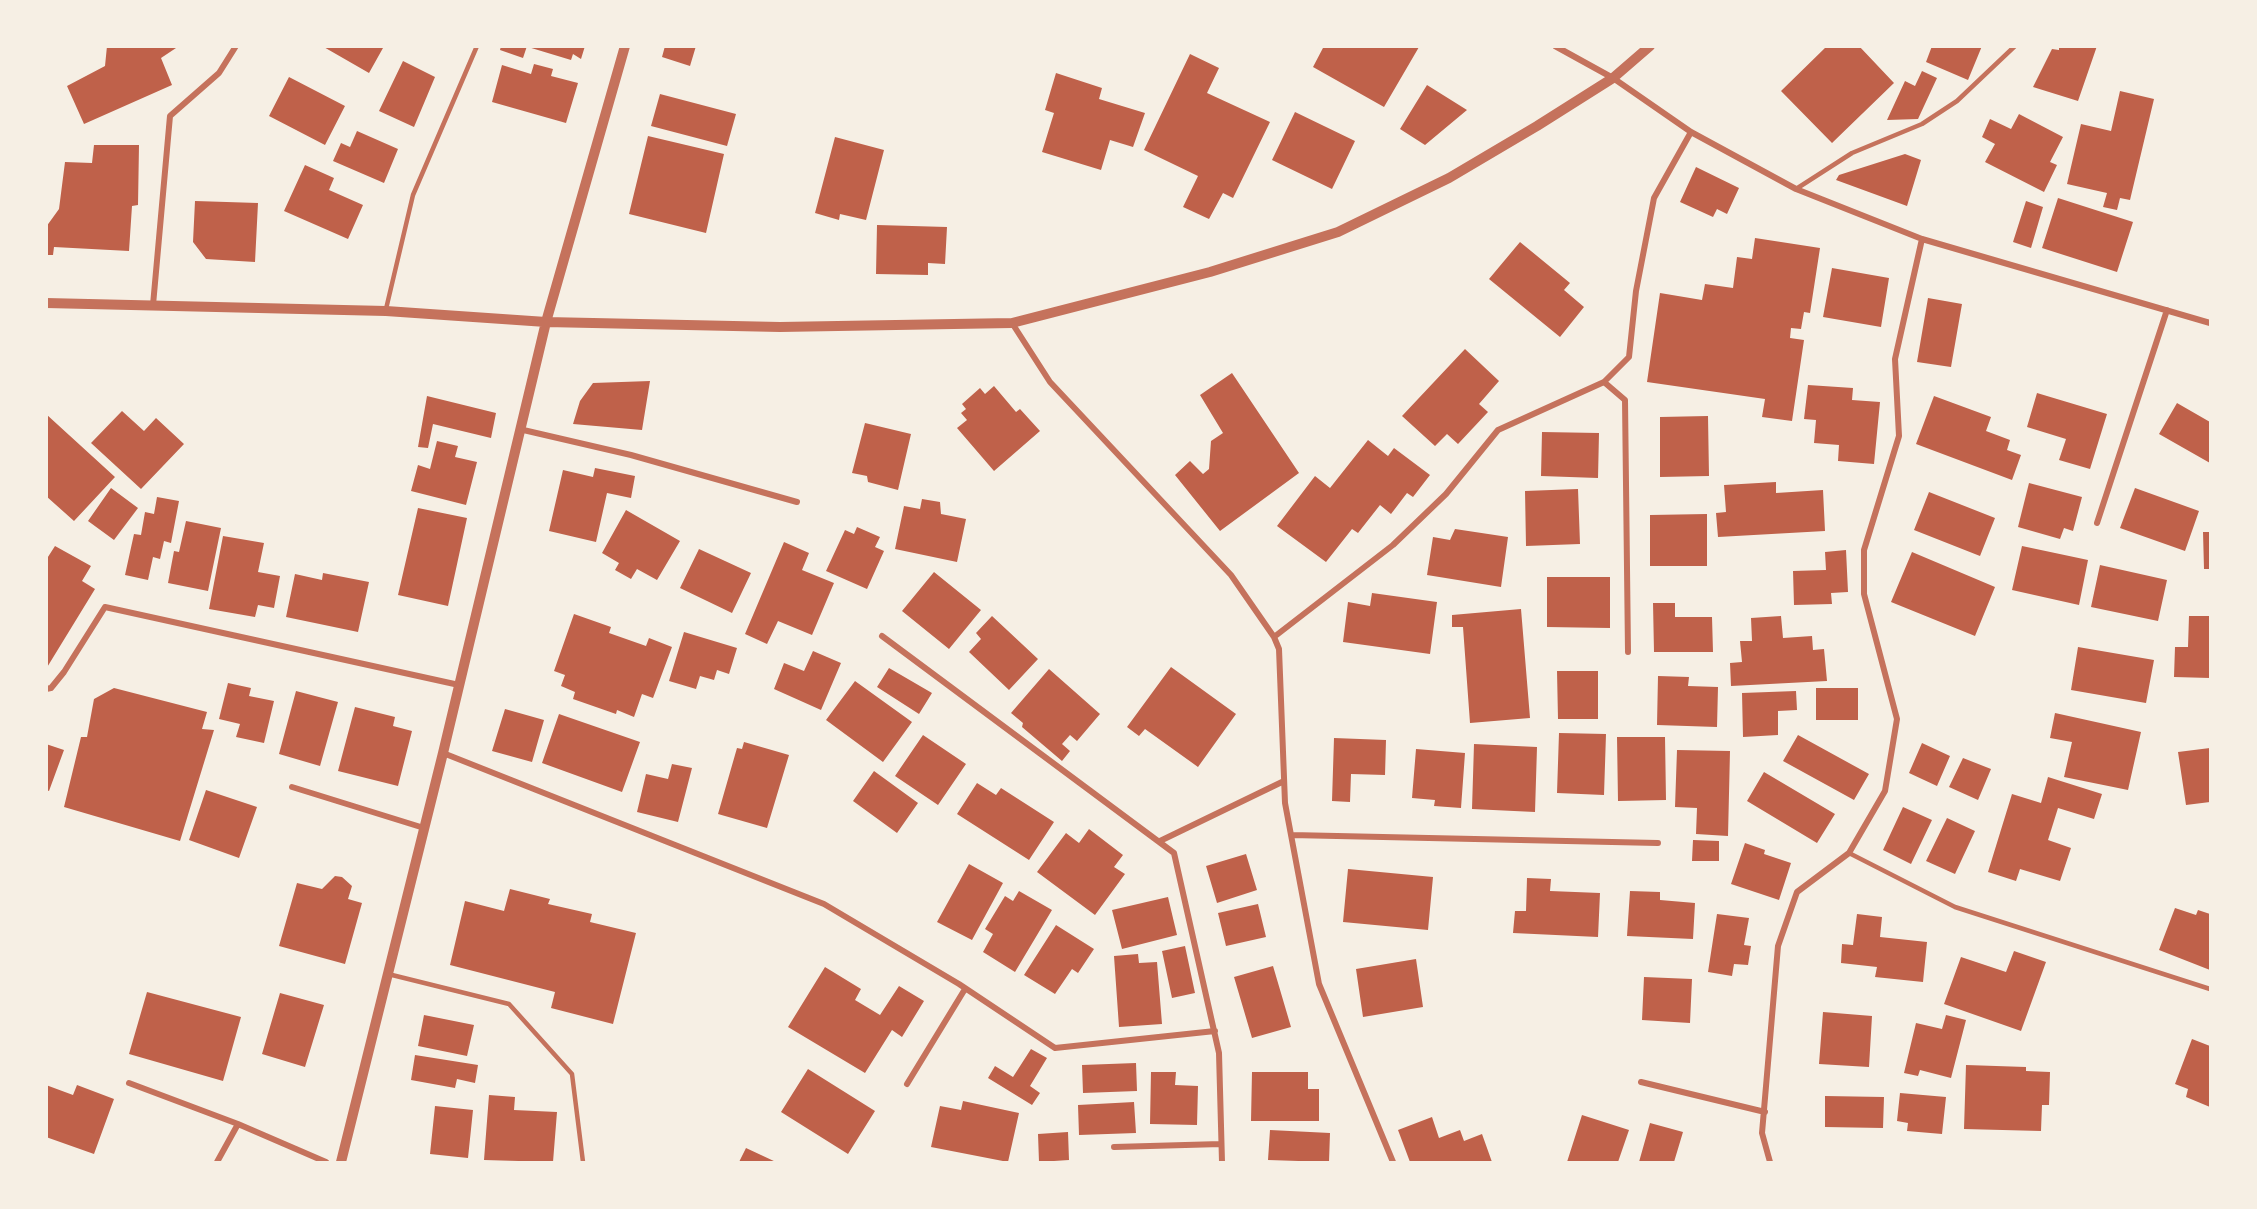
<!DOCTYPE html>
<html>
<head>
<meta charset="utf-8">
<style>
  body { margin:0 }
  #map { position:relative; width:2257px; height:1209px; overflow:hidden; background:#f6efe4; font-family:"Alegreya Sans",sans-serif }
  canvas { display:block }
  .frame { position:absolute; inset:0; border:48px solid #f6efe4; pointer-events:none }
</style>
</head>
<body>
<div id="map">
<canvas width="2257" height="1209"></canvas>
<div class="frame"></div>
</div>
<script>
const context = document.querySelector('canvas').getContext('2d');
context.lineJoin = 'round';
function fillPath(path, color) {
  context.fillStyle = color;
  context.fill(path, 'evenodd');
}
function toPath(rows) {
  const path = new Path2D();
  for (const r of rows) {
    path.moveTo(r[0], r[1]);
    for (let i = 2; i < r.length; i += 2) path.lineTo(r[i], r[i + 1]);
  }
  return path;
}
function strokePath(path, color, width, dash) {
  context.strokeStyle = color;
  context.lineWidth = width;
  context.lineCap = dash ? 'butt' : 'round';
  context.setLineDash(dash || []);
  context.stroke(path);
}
fillPath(toPath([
  [107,46,179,46,161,58,172,85,84,124,67,86,105,66],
  [322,46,380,46,383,48,369,73],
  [501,46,527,46,523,58,500,50],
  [585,46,581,59,573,54,571,60,528,47],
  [665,46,696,46,690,66,662,57],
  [1324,46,1379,48,1419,47,1384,107,1313,67],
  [1827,46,1859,46,1894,83,1832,143,1781,91],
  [1932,46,1982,46,1968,80,1926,62],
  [2059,46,2097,46,2078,101,2033,87,2052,49,2059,50],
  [1190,54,1219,68,1207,93,1270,122,1233,198,1223,193,1209,219,1183,207,1198,176,1144,150],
  [403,61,435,77,414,127,379,111],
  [534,64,553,69,551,76,578,83,566,123,492,102,502,65,531,74],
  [1922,71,1937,78,1918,119,1887,120,1905,81,1915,86],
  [1056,73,1102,88,1099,99,1145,113,1133,147,1110,140,1101,170,1042,152,1054,113,1045,110],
  [289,77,345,106,325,145,269,116],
  [1427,85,1467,110,1425,145,1400,129],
  [2120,91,2154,99,2130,200,2120,198,2117,210,2103,207,2107,193,2067,184,2081,124,2111,131],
  [660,94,736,114,727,146,651,126],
  [1295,112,1355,141,1332,189,1272,160],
  [2019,114,2063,137,2050,162,2057,165,2044,192,1985,162,1995,144,1982,137,1990,119,2011,129],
  [357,131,398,149,384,183,333,161,341,143,350,147],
  [648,136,724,154,706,233,629,214],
  [835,137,884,150,866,220,840,214,839,220,815,213],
  [94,145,139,145,138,205,132,206,129,251,54,247,53,255,46,255,46,227,59,209,65,162,92,163],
  [1905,154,1921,160,1907,206,1836,180,1839,175],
  [305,165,334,178,329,190,363,205,348,239,284,211],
  [1696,167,1739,188,1727,214,1717,209,1713,217,1680,202],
  [2058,198,2133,222,2117,272,2042,248],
  [195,201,258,203,255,262,206,259,193,242],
  [2026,201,2043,207,2031,248,2013,242],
  [877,225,947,227,945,264,928,263,928,275,876,274],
  [1755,238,1820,248,1810,313,1804,312,1801,329,1791,328,1790,338,1804,340,1792,421,1762,417,1765,399,1647,382,1660,293,1702,300,1705,284,1733,288,1737,257,1752,259],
  [1520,242,1570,283,1564,290,1584,307,1560,337,1489,279],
  [1832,268,1889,278,1881,327,1823,317],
  [1928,298,1962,304,1951,367,1917,362],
  [1465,349,1499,381,1479,404,1488,412,1458,444,1447,434,1435,446,1402,416],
  [1232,373,1299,473,1220,531,1175,475,1190,461,1203,474,1209,469,1211,441,1223,433,1200,395],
  [650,381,642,430,573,424,580,401,593,383],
  [1808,385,1853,388,1852,400,1880,402,1874,464,1838,461,1839,445,1814,443,1816,420,1804,419],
  [994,386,1016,412,1020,409,1040,431,994,471,957,428,967,420,961,413,966,409,962,404,980,388,985,394],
  [2037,393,2107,414,2090,469,2059,460,2066,439,2027,427],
  [427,396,496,413,491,438,433,424,428,448,418,447],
  [1934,396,1991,417,1986,431,2010,440,2007,450,2021,455,2012,480,1916,444],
  [2177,403,2210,422,2210,463,2159,434],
  [122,411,144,431,156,418,184,444,141,489,91,443],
  [46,414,115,477,74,521,46,496],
  [1708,416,1709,476,1660,477,1660,417],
  [865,423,911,434,898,490,868,482,867,476,852,473],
  [1542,432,1599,433,1598,478,1541,476],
  [1368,440,1388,456,1394,448,1430,475,1413,497,1407,493,1391,514,1380,505,1358,533,1352,529,1326,562,1277,526,1315,476,1330,488],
  [437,441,458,446,455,457,477,462,466,505,411,491,418,465,430,469],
  [595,468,635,476,631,498,607,493,596,542,549,531,563,470,593,477],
  [1776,482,1776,493,1823,490,1825,531,1718,537,1716,513,1726,512,1724,485],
  [2029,483,2082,497,2073,531,2064,528,2060,539,2018,527],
  [111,488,138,508,114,540,88,521],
  [2135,488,2199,511,2185,551,2120,528],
  [1578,489,1580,544,1526,546,1525,491],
  [1929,492,1995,518,1980,556,1914,530],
  [157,497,179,501,171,543,164,541,160,559,153,557,148,580,125,575,134,534,141,535,145,512,154,514],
  [922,499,940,502,941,514,966,519,957,562,895,549,904,506,920,509],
  [418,508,467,518,448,606,398,595],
  [626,510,680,541,657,580,637,569,631,579,615,570,619,563,602,553],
  [1707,514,1707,566,1650,566,1650,515],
  [186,521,221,528,208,591,168,583,174,551,179,552],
  [857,527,880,537,875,547,884,551,867,589,826,571,845,530,854,534],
  [1455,529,1508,537,1501,587,1427,575,1433,537,1450,540],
  [2203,532,2210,532,2210,569,2204,569],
  [223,536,264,543,258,572,280,576,274,608,258,605,255,617,209,609],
  [784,542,809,553,802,570,834,583,812,635,778,621,767,644,745,634],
  [55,546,91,566,82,581,95,589,46,669,46,560],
  [2022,546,2088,560,2079,605,2012,590],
  [699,549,751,573,732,613,680,588],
  [1846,550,1848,592,1831,593,1832,604,1794,605,1793,571,1826,570,1825,552],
  [1912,552,1995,587,1975,636,1891,602],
  [2100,565,2167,580,2158,621,2091,607],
  [934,572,981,610,949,649,902,611],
  [323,573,369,582,358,632,286,617,295,574,322,580],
  [1547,577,1610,577,1610,628,1547,627],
  [1372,593,1437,602,1430,654,1343,642,1348,602,1370,606],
  [1653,603,1675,603,1675,617,1712,617,1713,652,1654,652],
  [1521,609,1530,718,1470,723,1463,627,1452,627,1452,615],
  [574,614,611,627,609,633,646,646,649,638,672,647,653,698,642,694,634,717,617,710,616,714,573,699,575,692,561,686,565,675,554,671],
  [992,616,1038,659,1009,690,969,652,981,639,976,633],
  [1781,616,1783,638,1812,636,1813,650,1824,649,1827,681,1731,686,1730,663,1742,662,1740,641,1752,641,1751,618],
  [2189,616,2210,616,2210,678,2174,677,2175,647,2188,647],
  [684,632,737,648,729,674,717,670,714,680,700,676,696,689,669,681],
  [2078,647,2154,660,2146,703,2071,690],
  [813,651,841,663,821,710,774,689,784,663,804,671],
  [1171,667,1236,714,1198,767,1145,729,1139,736,1127,727],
  [889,668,932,693,919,714,877,687],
  [1049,669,1100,714,1077,741,1070,735,1062,744,1070,751,1062,761,1022,727,1023,723,1011,713],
  [1557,671,1598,671,1598,719,1558,719],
  [1658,676,1689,677,1688,686,1718,687,1717,727,1657,725],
  [855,681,912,722,883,762,826,720],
  [228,683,251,688,249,696,274,701,264,743,236,737,240,724,219,719],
  [114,688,207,712,202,729,214,730,180,841,64,807,81,737,87,737,94,699],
  [1816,688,1858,688,1858,720,1816,720],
  [296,691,338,702,320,766,279,754],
  [1796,691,1797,710,1778,711,1778,735,1743,737,1742,693],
  [355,707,395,717,393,726,412,731,398,786,338,771],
  [505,709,544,720,532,762,492,751],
  [2055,713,2141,732,2128,790,2064,777,2072,742,2050,738],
  [559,714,640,742,622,792,542,763],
  [1559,733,1606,734,1604,795,1557,793],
  [923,735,966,764,938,805,895,776],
  [1798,735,1869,774,1854,800,1783,761],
  [1617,737,1665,737,1666,800,1618,801],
  [1334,738,1386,740,1385,775,1351,774,1350,802,1332,801],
  [744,742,789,755,767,828,718,814,737,748,742,749],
  [1922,743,1950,756,1937,786,1909,773],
  [46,744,64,750,49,791,46,790],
  [1474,744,1537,747,1535,812,1472,809],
  [2210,748,2210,802,2186,805,2178,752],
  [1416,749,1465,753,1461,808,1434,806,1435,800,1412,798],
  [1677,750,1730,751,1728,836,1696,834,1697,808,1675,807],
  [1963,758,1991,769,1978,800,1949,787],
  [672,764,692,768,678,822,637,812,646,774,668,779],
  [874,771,918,803,897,833,853,801],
  [1764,772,1835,814,1817,843,1747,801],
  [2048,777,2102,794,2094,819,2058,808,2048,840,2071,848,2060,881,2020,869,2016,881,1988,872,2012,794,2041,803],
  [977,783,996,795,1001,788,1054,822,1029,860,957,814],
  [206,790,257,807,239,858,189,840],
  [1903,807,1932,820,1911,864,1883,850],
  [1947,818,1975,831,1955,874,1926,861],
  [1089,829,1123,855,1114,867,1125,874,1095,915,1037,872,1066,833,1079,843],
  [1693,840,1719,841,1719,861,1692,861],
  [1745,843,1765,850,1764,854,1791,863,1779,900,1731,884],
  [1246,854,1257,890,1217,903,1206,866],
  [969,864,1003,883,972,940,937,922],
  [1348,869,1433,877,1428,930,1343,922],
  [335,876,342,877,352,886,348,899,362,903,345,964,279,946,297,883,322,889],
  [1527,878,1551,879,1550,891,1600,893,1598,937,1513,933,1515,911,1526,911],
  [510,889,550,899,548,904,592,914,590,922,636,933,613,1024,551,1008,555,992,450,965,465,901,504,911],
  [1019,891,1052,910,1015,972,983,952,993,934,985,929,1005,896,1013,901],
  [1630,891,1660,892,1660,900,1695,903,1693,939,1627,936],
  [1168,897,1177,935,1122,949,1112,910],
  [1258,904,1266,937,1226,946,1218,913],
  [2175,908,2196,915,2198,910,2210,914,2210,970,2159,950],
  [1717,914,1749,918,1744,945,1751,946,1748,965,1734,964,1732,976,1708,972],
  [1857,914,1882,917,1880,937,1927,942,1923,982,1875,977,1877,967,1841,963,1842,944,1853,945],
  [1056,925,1094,949,1078,973,1072,969,1055,994,1024,975],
  [1185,946,1195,993,1172,998,1162,951],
  [2014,951,2046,962,2021,1031,1944,1004,1961,957,2006,972],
  [1138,954,1139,963,1157,962,1162,1024,1119,1027,1114,956],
  [1416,959,1423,1007,1363,1017,1356,969],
  [1273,966,1291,1027,1252,1038,1234,977],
  [825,967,861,989,855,1000,880,1015,899,986,924,1001,902,1037,892,1030,865,1073,788,1027],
  [1644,977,1692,979,1690,1023,1642,1020],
  [147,992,241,1017,223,1081,129,1054],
  [280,993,324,1005,305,1067,262,1054],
  [1823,1012,1872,1016,1869,1067,1819,1064],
  [424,1015,474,1025,467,1056,418,1046],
  [1946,1015,1966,1020,1951,1078,1920,1070,1918,1076,1904,1073,1916,1023,1942,1029],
  [2192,1039,2210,1046,2210,1107,2186,1097,2188,1089,2175,1084],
  [1031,1049,1047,1058,1030,1086,1040,1093,1032,1105,988,1078,995,1066,1013,1077],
  [415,1055,478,1065,475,1083,457,1079,455,1088,411,1080],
  [1136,1063,1137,1091,1083,1093,1082,1065],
  [1966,1065,2026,1067,2026,1071,2050,1072,2049,1105,2042,1105,2041,1131,1964,1129],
  [808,1069,875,1111,848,1154,781,1112],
  [1151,1072,1176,1072,1175,1085,1198,1086,1197,1125,1150,1124],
  [1252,1072,1308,1072,1308,1089,1319,1089,1319,1121,1251,1121],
  [46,1085,73,1095,77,1085,114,1099,94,1154,46,1137],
  [1900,1093,1946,1097,1942,1134,1907,1131,1908,1123,1897,1121],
  [489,1095,515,1097,514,1110,557,1112,553,1162,484,1160],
  [1825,1096,1884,1097,1883,1128,1825,1127],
  [963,1101,1019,1113,1008,1162,931,1147,940,1106,961,1110],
  [1134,1102,1136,1133,1079,1135,1078,1105],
  [435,1106,473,1110,468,1158,430,1154],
  [1582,1115,1629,1130,1618,1162,1567,1162],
  [1432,1117,1439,1138,1460,1130,1464,1141,1482,1134,1492,1162,1410,1162,1398,1130],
  [1650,1123,1683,1132,1674,1162,1639,1162],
  [1270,1130,1330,1133,1329,1162,1268,1160],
  [1068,1132,1069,1160,1039,1162,1038,1134],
  [746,1148,776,1162,739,1162]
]), '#bf614a');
strokePath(toPath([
  [1796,189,1852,153,1922,124,1957,101,2015,46],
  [386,309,413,195,477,46],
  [1849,853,1955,907,2210,989],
  [388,974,509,1004,572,1074,583,1162]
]), '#c5725c', 4.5);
strokePath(toPath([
  [1555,46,1613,78,1691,132,1796,189,1922,239,2210,323],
  [153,305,170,116,219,73,236,46],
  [1012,323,1050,382,1231,575,1274,637,1279,649,1285,803,1319,984,1393,1162],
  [1604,382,1625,400,1628,652],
  [519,429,631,455,797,502],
  [2097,523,2167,310],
  [882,636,1174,853,1219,1053,1222,1162],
  [1274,637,1393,545,1446,494,1498,430,1604,382,1629,357,1636,291,1654,198,1691,132],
  [46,689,51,688,64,672,105,607,459,685],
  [443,753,824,904,959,984,1055,1048,1215,1031],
  [292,787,424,828],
  [1291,835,1658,843],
  [1160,841,1284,781],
  [1641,1082,1765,1112],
  [129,1083,238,1124],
  [907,1084,965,989],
  [1114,1147,1221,1144],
  [217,1162,238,1124,326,1162],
  [1770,1162,1762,1133,1778,946,1797,892,1849,853,1885,791,1897,719,1864,594,1864,550,1899,436,1895,359,1922,239]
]), '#c5725c', 6);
strokePath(toPath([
  [46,303,386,311,546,322,780,327,1012,323,1210,272,1338,232,1449,178,1537,126,1613,78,1650,46],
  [341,1162,443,753,546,322,625,46]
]), '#c5725c', 10);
</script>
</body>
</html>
